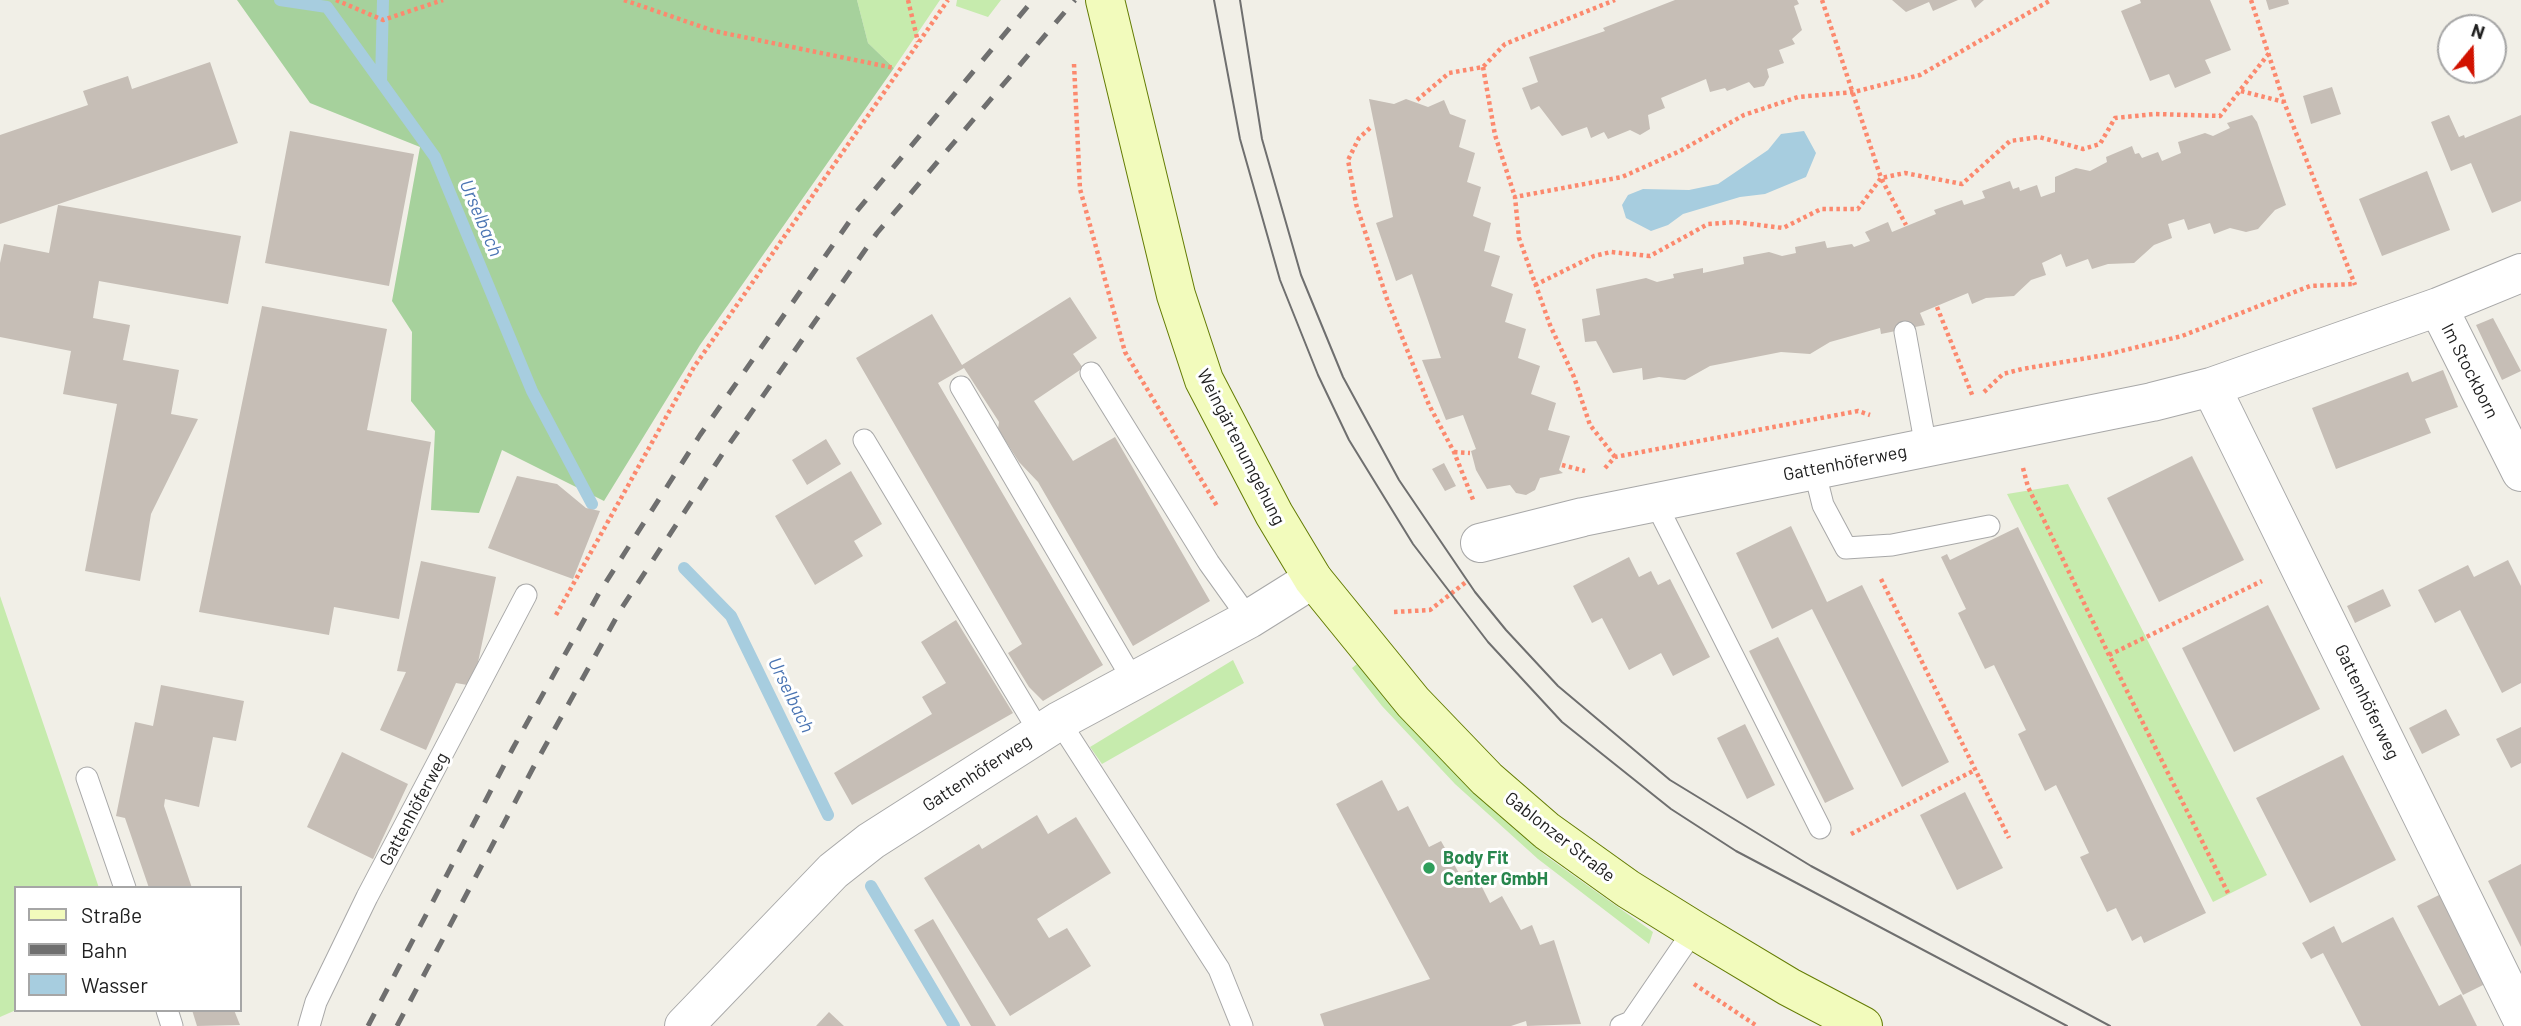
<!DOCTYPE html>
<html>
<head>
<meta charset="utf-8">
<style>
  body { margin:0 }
  #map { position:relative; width:2521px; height:1026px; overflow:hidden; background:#f1efe7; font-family:Barlow,sans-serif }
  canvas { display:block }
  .legend { position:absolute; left:14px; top:886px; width:228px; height:126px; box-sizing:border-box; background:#fff; border:2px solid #a6a6a6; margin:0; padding:9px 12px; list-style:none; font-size:21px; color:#212121 }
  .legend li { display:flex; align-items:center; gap:14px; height:35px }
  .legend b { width:35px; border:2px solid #a6a6a6 }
  .north { position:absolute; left:2437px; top:14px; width:70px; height:70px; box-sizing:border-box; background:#fff; border:2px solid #a6a6a6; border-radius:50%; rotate:19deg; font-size:19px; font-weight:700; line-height:28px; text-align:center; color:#212121 }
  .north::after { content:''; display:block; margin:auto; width:24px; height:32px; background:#d11200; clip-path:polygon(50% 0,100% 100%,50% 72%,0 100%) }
</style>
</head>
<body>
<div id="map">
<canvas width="2521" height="1026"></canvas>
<ul class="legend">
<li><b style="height:9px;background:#f2fbbc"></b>Straße</li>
<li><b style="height:9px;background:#6f6f6f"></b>Bahn</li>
<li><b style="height:19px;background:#a7cddf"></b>Wasser</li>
</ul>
<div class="north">N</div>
</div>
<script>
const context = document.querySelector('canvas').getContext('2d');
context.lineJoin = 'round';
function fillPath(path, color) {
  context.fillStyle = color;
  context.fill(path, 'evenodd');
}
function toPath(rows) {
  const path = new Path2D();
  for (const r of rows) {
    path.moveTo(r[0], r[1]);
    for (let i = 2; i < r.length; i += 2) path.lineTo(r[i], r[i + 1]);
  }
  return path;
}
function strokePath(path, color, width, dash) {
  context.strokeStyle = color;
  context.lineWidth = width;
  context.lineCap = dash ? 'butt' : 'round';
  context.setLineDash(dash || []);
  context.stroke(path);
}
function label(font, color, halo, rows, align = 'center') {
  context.font = font + ' Barlow,sans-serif';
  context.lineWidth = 6;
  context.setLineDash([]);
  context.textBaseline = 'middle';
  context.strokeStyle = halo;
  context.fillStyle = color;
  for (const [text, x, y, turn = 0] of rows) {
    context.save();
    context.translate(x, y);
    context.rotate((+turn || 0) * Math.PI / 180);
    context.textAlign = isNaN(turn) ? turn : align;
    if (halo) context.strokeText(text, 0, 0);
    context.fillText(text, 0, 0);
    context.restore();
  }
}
fillPath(toPath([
  [857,0,940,0,894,68,868,43],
  [957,0,1001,0,988,17,956,6],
  [2068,484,2267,875,2213,902,2007,494],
  [0,596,99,888,16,888,16,1010,0,1017],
  [1233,660,1244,683,1102,764,1090,747],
  [1357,664,1405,722,1474,792,1546,856,1653,932,1649,944,1538,859,1455,784,1382,706,1352,668]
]), '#c6ebad');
fillPath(toPath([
  [237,0,857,0,868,43,894,68,700,345,604,501,502,450,479,513,431,510,435,431,411,401,412,332,392,301,420,147,310,103]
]), '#a6d19c');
fillPath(toPath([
  [1804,131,1816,153,1806,177,1765,194,1740,197,1683,214,1668,225,1651,231,1626,218,1622,205,1628,195,1643,189,1689,190,1718,184,1768,150,1781,134]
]), '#a7cddf');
strokePath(toPath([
  [280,0,327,7,435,157,532,391,592,504],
  [381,82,383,0],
  [684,568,731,616,828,815],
  [871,886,954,1026]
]), '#a7cddf', 12);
fillPath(toPath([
  [1675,0,1797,0,1799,4,1794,6,1802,30,1792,39,1795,44,1779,50,1784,63,1767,69,1769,77,1764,86,1754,88,1749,82,1727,91,1725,88,1710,92,1706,79,1661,98,1665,108,1648,115,1650,129,1640,135,1630,130,1608,139,1604,132,1591,138,1587,127,1562,136,1539,106,1531,110,1522,88,1538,82,1529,57,1605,31,1603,28],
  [1892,0,1958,0,1933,11,1929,2,1906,12],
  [1971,0,1984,0,1975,8],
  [2140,0,2210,0,2231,50,2205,60,2211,73,2175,88,2169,74,2150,81,2121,11,2141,3],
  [2266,0,2288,0,2289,4,2269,10],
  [210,62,238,143,0,224,0,135,88,105,83,91,128,76,132,89],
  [2332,87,2341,114,2311,124,2303,96],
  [1369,99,1394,104,1406,99,1428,107,1444,100,1450,114,1466,120,1459,147,1475,153,1467,182,1481,187,1473,216,1491,223,1484,251,1500,256,1491,286,1513,294,1505,322,1526,329,1518,358,1540,366,1531,394,1556,403,1548,430,1570,436,1559,470,1563,473,1540,478,1535,490,1526,495,1516,493,1510,485,1487,489,1476,470,1471,451,1476,449,1463,415,1446,420,1422,360,1441,358,1412,274,1396,281,1376,223,1393,217],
  [2252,115,2257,122,2286,205,2275,210,2258,229,2246,232,2230,228,2214,234,2210,223,2188,230,2184,219,2168,224,2172,238,2154,245,2134,263,2108,264,2092,269,2088,259,2066,267,2061,254,2042,263,2046,275,2031,280,2014,296,1986,298,1972,304,1968,293,1920,313,1925,325,1881,334,1880,328,1830,342,1810,354,1781,352,1710,366,1685,380,1659,377,1643,380,1642,368,1613,373,1596,341,1585,342,1582,319,1600,315,1596,289,1646,278,1657,282,1674,278,1673,274,1703,268,1703,273,1726,268,1744,264,1743,257,1769,252,1782,256,1796,253,1795,247,1825,241,1827,248,1852,244,1854,247,1870,241,1865,232,1888,222,1892,232,1936,214,1934,210,1962,200,1964,205,1985,198,1982,191,2010,181,2013,189,2019,187,2020,191,2037,185,2041,197,2055,192,2055,177,2076,168,2090,171,2107,162,2106,157,2132,146,2135,154,2139,153,2142,158,2158,152,2162,161,2181,153,2178,142,2205,133,2213,136,2230,128,2227,123],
  [2449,115,2459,137,2464,135,2465,138,2521,115,2521,201,2492,213,2471,163,2451,171,2431,122],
  [290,131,414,154,389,286,265,263],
  [2427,171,2450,230,2382,256,2359,199],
  [58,205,241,236,228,304,99,281,93,318,130,325,123,360,179,370,171,414,198,419,151,514,140,581,85,571,117,404,63,394,71,351,0,337,0,263,4,244,49,253],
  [1070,297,1097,338,1073,354,1083,368,1034,401,1073,461,1115,437,1210,601,1133,646,1038,482,1019,462,998,429,999,422,964,368,938,383,1103,665,1043,701,1029,687,1008,653,1022,644,856,358,932,314,962,365],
  [262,306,387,329,367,430,431,442,399,619,334,607,329,635,199,612],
  [2493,318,2521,371,2502,380,2476,325],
  [2443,370,2458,407,2425,419,2431,433,2336,469,2312,408,2408,372,2412,382],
  [826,439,841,464,807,485,792,460],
  [2192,456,2244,560,2159,602,2107,498],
  [1444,463,1456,486,1445,491,1432,469],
  [851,471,882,524,854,541,863,556,815,585,775,516],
  [517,476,557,484,586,508,600,511,573,579,488,548],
  [1791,526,1827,602,1862,585,1949,762,1902,787,1812,609,1772,629,1736,553],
  [2018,527,2206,913,2144,943,2141,936,2132,941,2116,908,2107,912,2080,857,2089,853,2056,785,2045,791,2018,734,2026,730,1994,665,1985,669,1958,613,1966,609,1941,557,1947,554,1950,560],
  [1629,557,1639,577,1651,571,1658,585,1670,579,1710,657,1673,676,1661,653,1629,670,1602,618,1592,623,1573,586],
  [2508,560,2521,586,2521,683,2502,693,2460,610,2435,623,2418,590,2468,565,2474,577],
  [421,561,496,577,473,686,456,683,426,750,380,730,406,672,397,671],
  [2383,589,2391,606,2355,623,2347,606],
  [2268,605,2320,709,2234,752,2182,648],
  [956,620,1013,713,852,805,834,773,932,714,922,697,946,683,921,642],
  [1778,637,1854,789,1825,803,1749,651],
  [161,685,244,701,236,741,213,737,199,807,165,799,164,806,192,888,149,888,125,818,116,816,135,722,153,726],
  [2446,709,2460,735,2422,754,2409,728],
  [1745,724,1775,785,1747,799,1717,738],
  [2521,727,2521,763,2511,768,2496,739],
  [342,752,408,784,373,859,307,827],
  [2343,755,2396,860,2310,903,2256,798],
  [1382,780,1398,811,1408,806,1429,847,1441,841,1460,875,1473,869,1490,903,1502,896,1521,930,1532,925,1540,945,1554,940,1581,1024,1527,1026,1526,1021,1511,1026,1324,1026,1320,1014,1430,979,1336,804],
  [1965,792,2003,868,1957,890,1920,815],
  [1037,815,1048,834,1076,817,1111,873,1037,919,1049,938,1067,928,1091,966,1010,1016,924,878,979,844,982,849],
  [2521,864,2521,947,2488,881],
  [2447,891,2493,980,2463,995,2417,906],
  [2393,917,2439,1006,2461,994,2477,1026,2361,1026,2323,953,2311,959,2302,943,2334,926,2342,943],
  [933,919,996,1026,971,1026,914,930],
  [192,1010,234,1010,240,1025,197,1026],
  [829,1012,844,1026,816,1026]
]), '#c6beb6');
const lane = toPath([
  [1905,332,1926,447],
  [1091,373,1209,563,1249,619],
  [961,387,1133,680],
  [864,440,1040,733],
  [1814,469,1823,505,1846,548,1892,545,1989,526],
  [1655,502,1820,828],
  [1059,721,1219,969,1242,1026],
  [87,778,125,888],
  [167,1010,172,1026],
  [309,1026,316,1002,367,897,526,595],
  [1621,1026,1631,1022,1694,930]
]);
const street = toPath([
  [2438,307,2521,472],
  [2211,387,2521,1017],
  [1480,543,1583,517,2152,402,2211,387,2438,307,2521,273],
  [684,1026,833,871,871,841,1059,721,1249,619,1313,579]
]);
const secondary = toPath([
  [1105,0,1176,295,1204,380,1274,514,1313,579,1413,702,1487,779,1547,831,1628,889,1694,930,1789,987,1863,1026]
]);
strokePath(lane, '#a8a8a8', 23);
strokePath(street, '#a8a8a8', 40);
strokePath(secondary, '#647c04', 40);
strokePath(toPath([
  [336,0,383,20,443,0],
  [624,0,714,31,894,68],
  [908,0,918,42],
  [1822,0,1881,178,1906,225],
  [2251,0,2284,102,2355,285],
  [1074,64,1080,189,1125,352,1217,506],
  [1483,67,1495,135,1515,197],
  [2241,91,2284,102],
  [1417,100,1449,73,1483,67,1505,44,1615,0],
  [1370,128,1359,138,1348,160,1356,204,1387,299,1429,405,1454,452,1474,502],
  [1535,285,1594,256,1611,252,1650,256,1708,224,1735,222,1783,228,1821,209,1858,209,1881,178,1905,173,1962,184,2010,141,2039,137,2083,149,2100,144,2115,118,2155,114,2220,116,2270,52],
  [1937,307,1973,397],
  [1984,392,2003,374,2022,369,2105,355,2182,336,2310,286,2354,284],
  [1454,452,1470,453],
  [1615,457,1590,425,1574,377,1550,325,1519,238,1515,197,1622,177,1680,151,1744,115,1798,97,1854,92,1920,75,2051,0],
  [1562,465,1585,471],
  [1605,468,1615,457,1858,411,1870,415],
  [2023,468,2028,487,2109,655,2228,893],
  [1881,579,2009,838],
  [1394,612,1430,610,1466,582],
  [556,615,694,367,948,0],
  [2109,655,2262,581],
  [1851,834,1975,770],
  [1694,984,1757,1026]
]), '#fc896e', 4.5, [3.5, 3.5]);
strokePath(lane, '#fff', 21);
strokePath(street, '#fff', 38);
strokePath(secondary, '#f2fbbc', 38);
strokePath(toPath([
  [1214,0,1240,139,1280,280,1318,375,1349,440,1413,544,1488,642,1562,722,1671,809,1736,851,2067,1026],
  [1240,0,1262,139,1301,275,1343,377,1399,480,1475,592,1506,630,1558,686,1670,780,1811,866,2110,1026]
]), '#6f6f6f', 2);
strokePath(toPath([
  [368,1026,513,748,599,593,700,435,856,212,1033,0],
  [397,1026,533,768,621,609,725,450,877,233,1075,0]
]), '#6f6f6f', 5, [14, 14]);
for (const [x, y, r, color] of [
  [1429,868,7,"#2e9e5b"]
]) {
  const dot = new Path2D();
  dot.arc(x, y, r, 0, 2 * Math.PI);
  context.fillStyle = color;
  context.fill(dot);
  strokePath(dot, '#fff', 2.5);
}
label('18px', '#212121', '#fff', [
  ["Im Stockborn",2470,371,63],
  ["Weingärtenumgehung",1241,447,63],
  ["Gattenhöferweg",1845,463,-11],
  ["Gattenhöferweg",2367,702,64],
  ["Gattenhöferweg",977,773,-33],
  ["Gattenhöferweg",414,809,-62],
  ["Gablonzer Straße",1560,837,38]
]);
label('bold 18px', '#27864d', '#fff', [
  ["Body Fit",1443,858],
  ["Center GmbH",1443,879]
], 'left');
label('italic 19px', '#4b75b3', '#fff', [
  ["Urselbach",481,218,67],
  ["Urselbach",791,695,64]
]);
</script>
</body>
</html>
